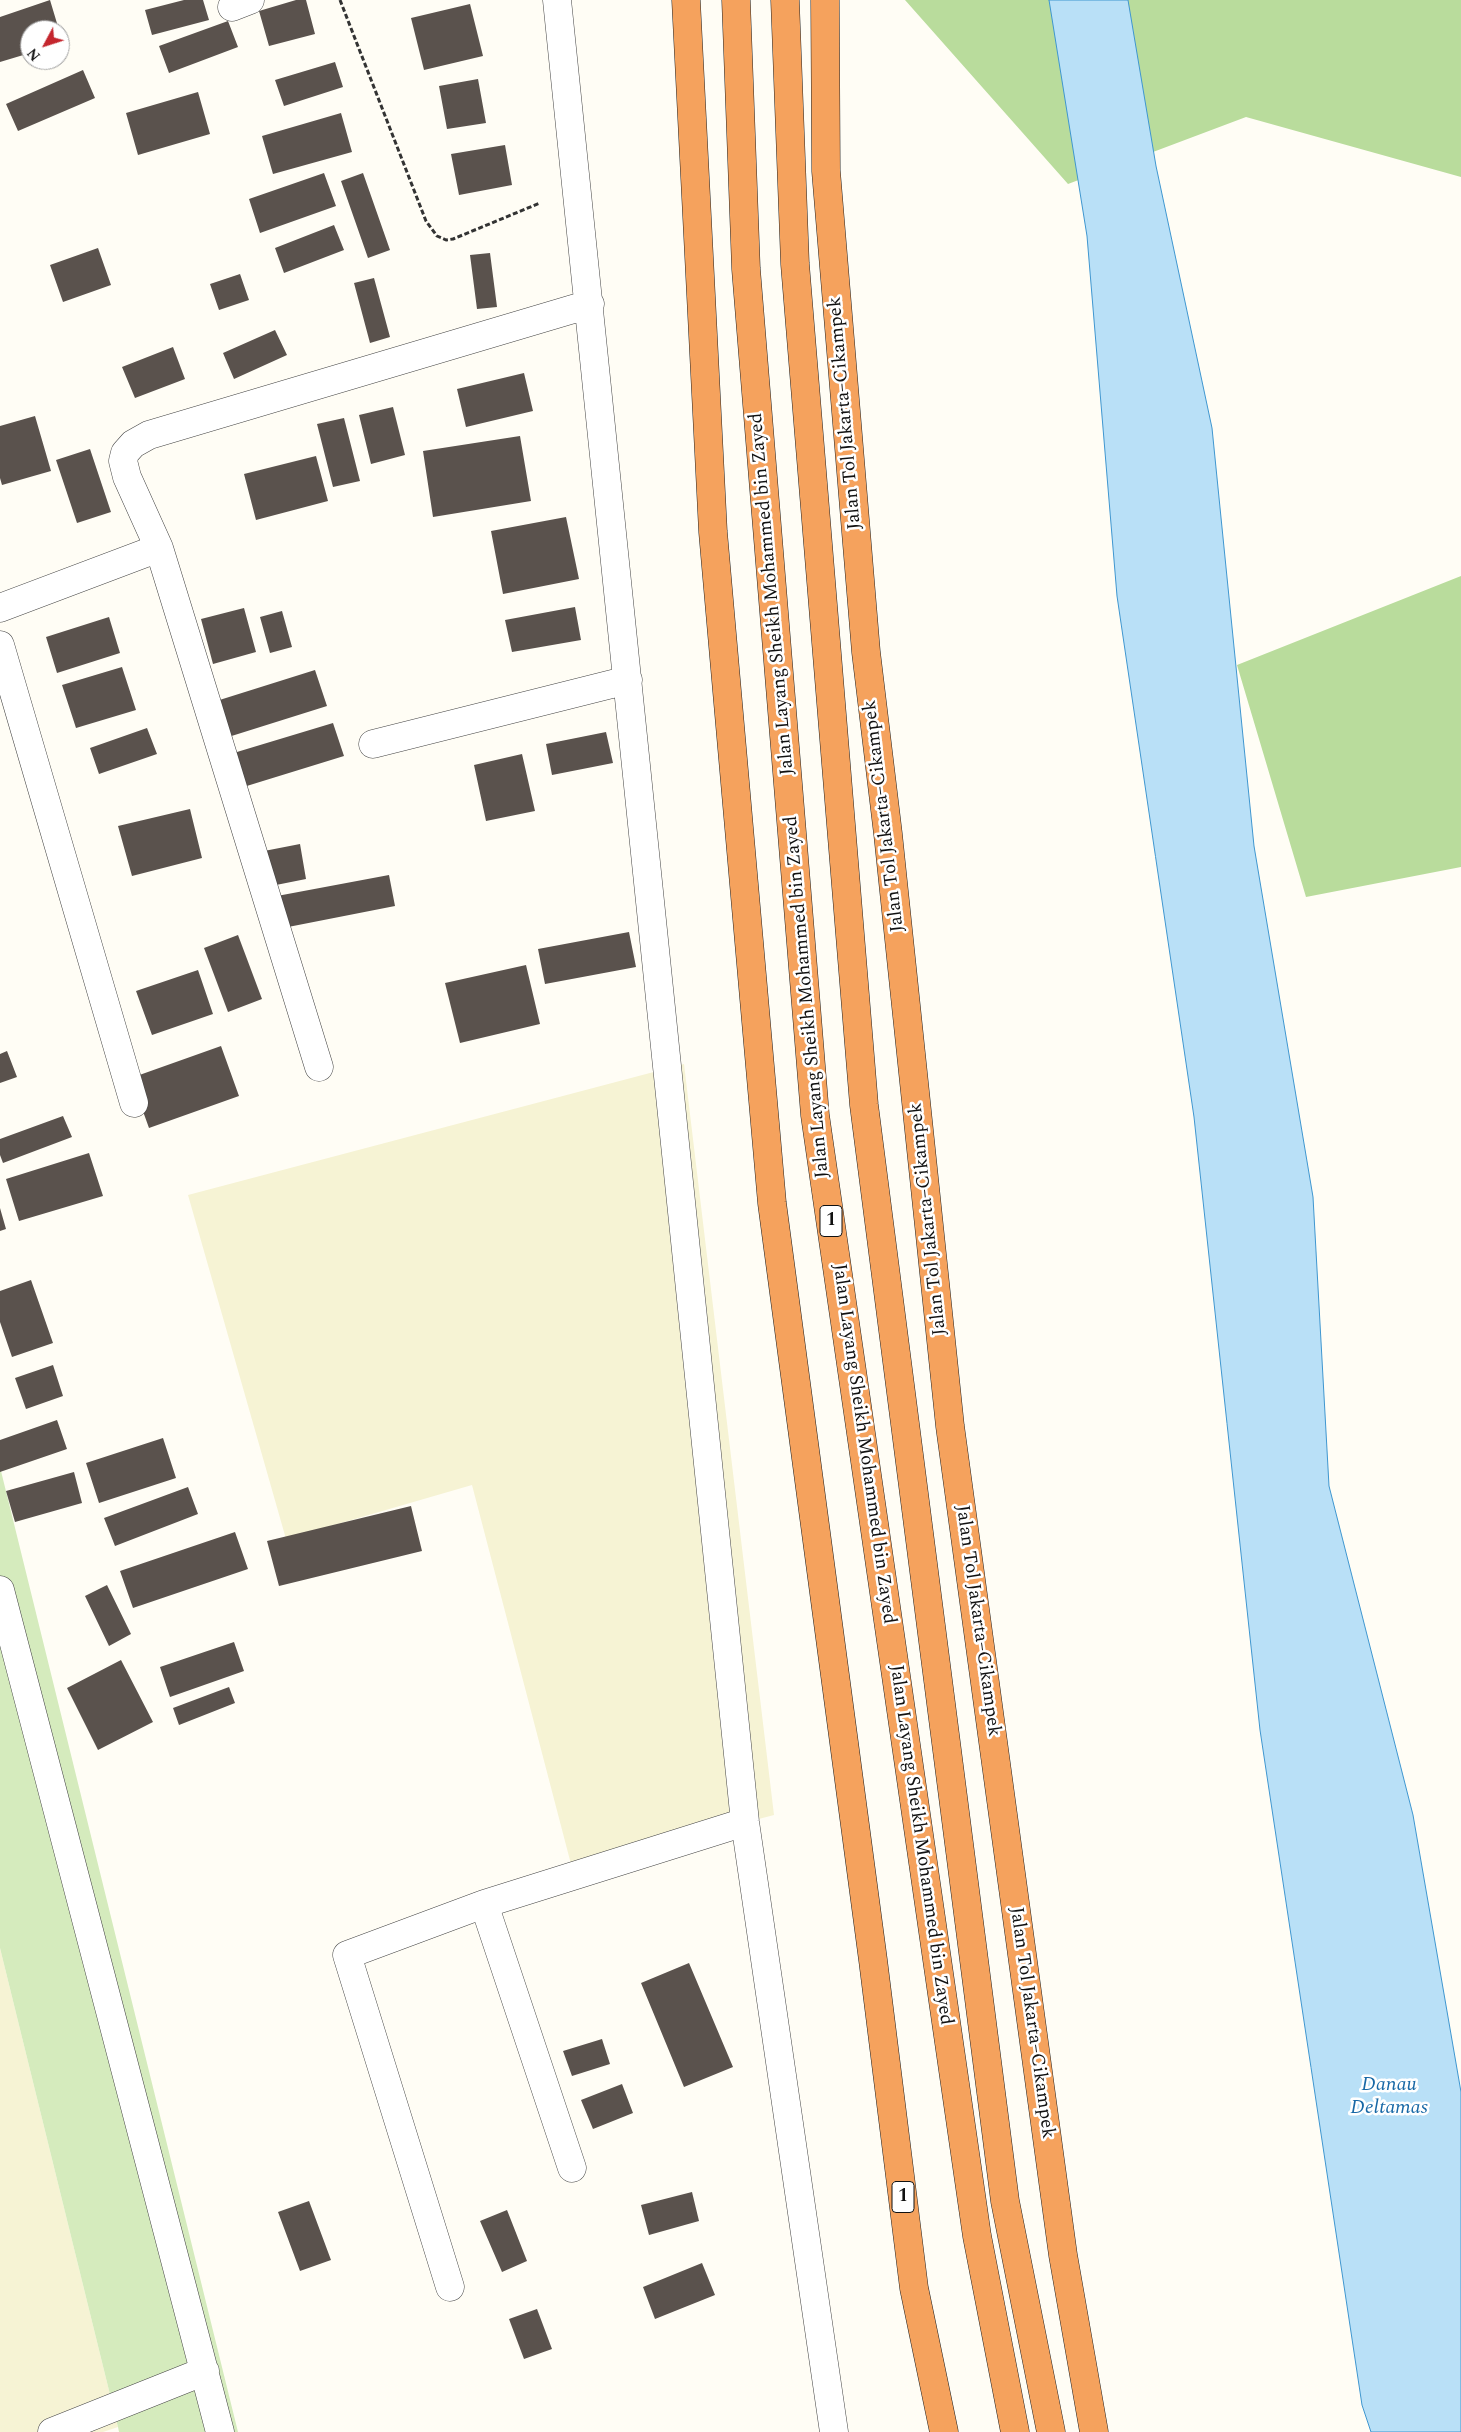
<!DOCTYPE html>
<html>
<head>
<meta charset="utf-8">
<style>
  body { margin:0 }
  #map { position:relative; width:1461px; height:2432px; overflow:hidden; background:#fffdf5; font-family:Spectral,serif }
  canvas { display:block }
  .north { position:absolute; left:20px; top:20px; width:50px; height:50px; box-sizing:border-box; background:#fff; border:1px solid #a0a0a0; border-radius:50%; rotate:230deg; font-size:14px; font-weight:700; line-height:20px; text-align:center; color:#111 }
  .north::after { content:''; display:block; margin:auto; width:18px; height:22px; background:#c4262e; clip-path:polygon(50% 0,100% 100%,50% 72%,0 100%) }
</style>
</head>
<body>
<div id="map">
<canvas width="1461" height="2432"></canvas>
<div class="north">N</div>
</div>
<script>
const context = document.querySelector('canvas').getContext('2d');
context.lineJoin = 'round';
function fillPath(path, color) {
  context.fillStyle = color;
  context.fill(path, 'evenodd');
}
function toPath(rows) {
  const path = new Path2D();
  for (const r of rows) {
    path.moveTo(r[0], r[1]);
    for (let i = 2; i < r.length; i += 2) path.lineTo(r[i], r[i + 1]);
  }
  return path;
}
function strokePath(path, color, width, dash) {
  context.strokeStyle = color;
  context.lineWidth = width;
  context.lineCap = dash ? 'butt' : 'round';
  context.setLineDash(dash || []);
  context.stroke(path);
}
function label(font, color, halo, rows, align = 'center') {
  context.font = font + ' Spectral,serif';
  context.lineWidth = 5;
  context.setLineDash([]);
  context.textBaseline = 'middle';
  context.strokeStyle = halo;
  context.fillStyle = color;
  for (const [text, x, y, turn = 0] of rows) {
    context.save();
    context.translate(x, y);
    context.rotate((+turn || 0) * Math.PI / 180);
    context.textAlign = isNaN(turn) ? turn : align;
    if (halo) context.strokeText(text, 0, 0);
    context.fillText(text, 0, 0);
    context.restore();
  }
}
fillPath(toPath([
  [684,1064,774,1815,572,1868,472,1485,286,1539,188,1195],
  [0,1948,118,2427,103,2432,0,2432]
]), '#f6f3d4');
fillPath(toPath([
  [0,1467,238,2432,119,2432,118,2427,0,1948]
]), '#d5ebbd');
fillPath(toPath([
  [905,0,1461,0,1461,177,1246,117,1068,184],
  [1461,576,1461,867,1306,897,1237,665]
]), '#b9dc9c');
const water = toPath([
  [1049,0,1128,0,1156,166,1212,428,1254,846,1313,1197,1329,1486,1413,1815,1461,2092,1461,2432,1371,2432,1362,2405,1260,1730,1194,1117,1117,596,1087,236,1049,0]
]);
fillPath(water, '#b9e0f7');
strokePath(water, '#3f96cf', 1);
fillPath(toPath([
  [50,0,59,30,30,30,30,53,0,62,0,17],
  [184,0,203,0,209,20,152,35,145,10],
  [296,0,306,0,315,34,269,46,259,11],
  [470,4,483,56,424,70,411,18],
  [228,21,238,47,169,73,159,46],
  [335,62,343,87,284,106,275,80],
  [83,70,95,98,18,131,6,104],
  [478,79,486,123,447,129,439,86],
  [198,92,210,134,138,155,126,113],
  [341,113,352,152,273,174,262,136],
  [505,145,512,185,459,195,451,154],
  [324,173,336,206,260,233,249,199],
  [363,173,390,250,368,258,341,181],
  [334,225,344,250,284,273,275,248],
  [98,248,111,285,63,302,50,265],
  [490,253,497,307,477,309,470,255],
  [240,274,249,300,219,310,210,284],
  [374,278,390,337,370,343,354,283],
  [275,330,287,355,234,379,223,353],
  [173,347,185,379,135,398,122,367],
  [524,373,533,411,466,427,457,389],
  [393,407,405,455,371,464,359,415],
  [35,416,51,471,2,485,0,478,0,426],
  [344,418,360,481,333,487,317,424],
  [520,436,531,501,433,517,423,451],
  [90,449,111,512,77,523,56,460],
  [316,456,328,501,256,520,244,474],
  [566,517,579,579,503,594,491,531],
  [575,607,581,640,512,652,505,620],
  [244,608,256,652,213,664,201,619],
  [282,611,292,647,270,653,260,617],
  [109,617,120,653,57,673,46,637],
  [122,667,136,710,76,728,62,685],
  [315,670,327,706,222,739,210,703],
  [333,723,344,756,237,789,227,755],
  [147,728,157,754,99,774,90,748],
  [606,732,613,763,552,775,546,744],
  [522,754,535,811,486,821,474,765],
  [190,809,202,858,132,876,118,826],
  [300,844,306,879,266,887,259,852],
  [389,875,395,906,283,928,277,896],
  [629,932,636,967,545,984,538,949],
  [238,935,262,999,228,1012,204,948],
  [526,965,540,1024,460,1043,445,983],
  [198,970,213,1014,152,1035,136,991],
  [221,1046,239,1096,149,1128,131,1078],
  [7,1051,17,1077,0,1083,0,1054],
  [63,1116,72,1137,3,1163,0,1155,0,1139],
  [89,1153,103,1196,19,1221,6,1179],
  [0,1208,6,1229,0,1231],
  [31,1280,53,1343,12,1357,0,1322,0,1291],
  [53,1365,63,1396,26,1409,15,1378],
  [57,1420,67,1449,0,1472,0,1440],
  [163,1438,176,1478,99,1503,86,1463],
  [74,1472,82,1503,15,1522,6,1491],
  [188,1487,198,1514,115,1546,104,1518],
  [411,1506,422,1551,279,1586,267,1541],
  [235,1532,248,1569,133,1608,120,1571],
  [107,1585,131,1634,109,1646,85,1596],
  [234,1642,244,1671,170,1697,160,1667],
  [121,1660,153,1722,98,1750,67,1688],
  [229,1687,235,1703,179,1725,173,1708],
  [689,1963,733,2067,684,2087,641,1983],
  [602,2039,610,2064,572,2076,563,2051],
  [622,2084,633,2113,593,2129,581,2100],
  [692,2192,699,2221,649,2235,641,2205],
  [309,2201,331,2260,300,2271,278,2212],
  [507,2210,527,2261,502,2272,480,2221],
  [702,2263,715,2295,655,2319,643,2287],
  [537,2309,552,2349,524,2359,509,2319]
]), '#5a524d');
const minor = toPath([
  [557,0,745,1822,834,2432],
  [232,7,250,0],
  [159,548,319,1067],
  [0,608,159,548,127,477,123,461,125,453,133,444,149,435,590,304],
  [0,645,134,1103],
  [373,744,628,680],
  [0,1590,220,2432],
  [484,1904,572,2168],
  [450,2287,347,1955,484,1904,745,1822],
  [52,2432,205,2371]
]);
const highway = toPath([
  [686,0,713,532,772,1203,873,1960,914,2288,944,2432],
  [736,0,746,269,815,1115,977,2236,1015,2432],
  [785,0,795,264,864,1105,1005,2201,1051,2432],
  [825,0,826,171,866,652,888,834,950,1426,1063,2255,1094,2432]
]);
strokePath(minor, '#444', 29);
strokePath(highway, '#222', 29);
strokePath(toPath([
  [340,0,426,221,437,236,446,240,453,239,540,203]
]), '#333', 3, [5, 2.5]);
strokePath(minor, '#fff', 28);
strokePath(highway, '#f5a25d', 28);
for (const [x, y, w] of [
  [831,1221,22],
  [903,2197,22]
]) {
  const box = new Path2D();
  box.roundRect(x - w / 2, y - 15.5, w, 31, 4);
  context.fillStyle = '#fff';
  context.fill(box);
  strokePath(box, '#111', 1);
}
label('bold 18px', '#111', null, [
  ["1",831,1221],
  ["1",903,2197]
]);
label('19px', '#111', '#fff', [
  ["Jalan Tol Jakarta–Cikampek",846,413,-95],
  ["Jalan Layang Sheikh Mohammed bin Zayed",773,594,-95],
  ["Jalan Tol Jakarta–Cikampek",885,816,-97],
  ["Jalan Layang Sheikh Mohammed bin Zayed",808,997,-95],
  ["Jalan Tol Jakarta–Cikampek",929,1219,-96],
  ["Jalan Layang Sheikh Mohammed bin Zayed",863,1444,82],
  ["Jalan Tol Jakarta–Cikampek",977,1621,82],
  ["Jalan Layang Sheikh Mohammed bin Zayed",920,1845,82],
  ["Jalan Tol Jakarta–Cikampek",1031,2023,82]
]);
label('italic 20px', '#1768a6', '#fff', [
  ["Danau",1389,2086],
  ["Deltamas",1389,2109]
]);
</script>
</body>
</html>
